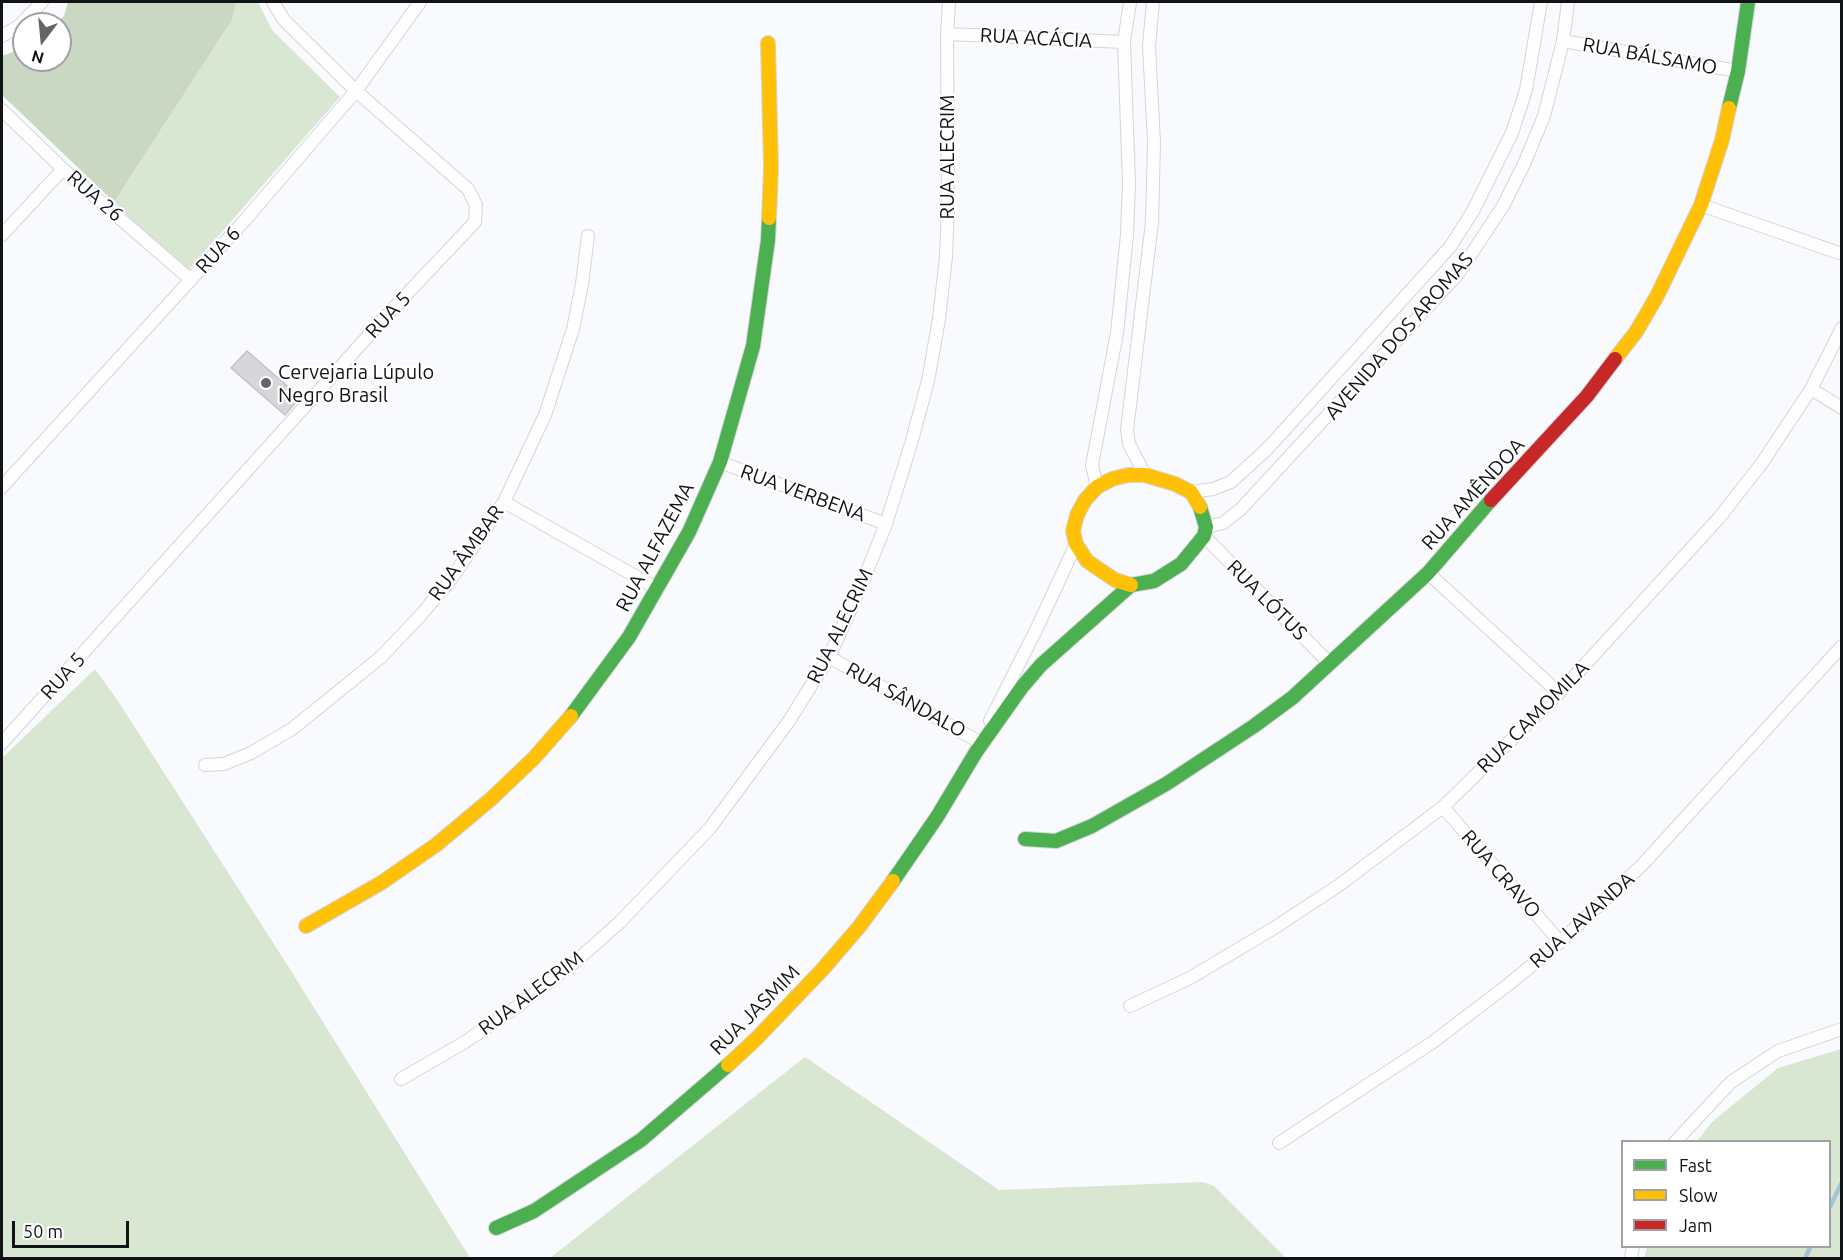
<!DOCTYPE html>
<html>
<head>
<meta charset="utf-8">
<style>
  body { margin:0 }
  #map { position:relative; width:1843px; height:1260px; overflow:hidden; background:#f9fafd; font-family:Ubuntu,sans-serif }
  canvas { display:block }
  .frame { position:absolute; inset:0; border:3px solid #121316; pointer-events:none }
  .legend { position:absolute; left:1621px; top:1140px; width:210px; height:108px; box-sizing:border-box; background:#fff; border:2px solid #a0a1a2; margin:0; padding:8px 10px; list-style:none; font-size:18px; color:#121316 }
  .legend li { display:flex; align-items:center; gap:12px; height:30px }
  .legend b { width:30px; border:2px solid #a0a1a2 }
  .north { position:absolute; left:12px; top:12px; width:60px; height:60px; box-sizing:border-box; background:#fff; border:2px solid #a0a1a2; border-radius:50%; rotate:196deg; font-size:16px; font-weight:700; line-height:24px; text-align:center; color:#121316 }
  .north::after { content:''; display:block; margin:auto; width:21px; height:27px; background:#636467; clip-path:polygon(50% 0,100% 100%,50% 72%,0 100%) }
  .scale { position:absolute; left:12px; top:1221px; width:117px; height:27px; box-sizing:border-box; border:3px solid #121316; border-top:0; padding-left:8px; font-size:18px; line-height:21px; white-space:nowrap; color:#121316; -webkit-text-stroke:4px #fff; paint-order:stroke }
</style>
</head>
<body>
<div id="map">
<canvas width="1843" height="1260"></canvas>
<div class="frame"></div>
<ul class="legend">
<li><b style="height:8px;background:#4caf50"></b>Fast</li>
<li><b style="height:8px;background:#ffc107"></b>Slow</li>
<li><b style="height:8px;background:#c62828"></b>Jam</li>
</ul>
<div class="north">N</div>
<div class="scale">50 m</div>
</div>
<script>
const context = document.querySelector('canvas').getContext('2d');
context.lineJoin = 'round';
function fillPath(path, color) {
  context.fillStyle = color;
  context.fill(path, 'evenodd');
}
function toPath(rows) {
  const path = new Path2D();
  for (const r of rows) {
    path.moveTo(r[0], r[1]);
    for (let i = 2; i < r.length; i += 2) path.lineTo(r[i], r[i + 1]);
  }
  return path;
}
function strokePath(path, color, width, dash) {
  context.strokeStyle = color;
  context.lineWidth = width;
  context.lineCap = dash ? 'butt' : 'round';
  context.setLineDash(dash || []);
  context.stroke(path);
}
function label(font, color, halo, rows, align = 'center') {
  context.font = font + ' Ubuntu,sans-serif';
  context.lineWidth = 4.5;
  context.setLineDash([]);
  context.textBaseline = 'middle';
  context.strokeStyle = halo;
  context.fillStyle = color;
  for (const [text, x, y, turn = 0] of rows) {
    context.save();
    context.translate(x, y);
    context.rotate((+turn || 0) * Math.PI / 180);
    context.textAlign = isNaN(turn) ? turn : align;
    if (halo) context.strokeText(text, 0, 0);
    context.fillText(text, 0, 0);
    context.restore();
  }
}
fillPath(toPath([
  [236,2,258,2,272,30,340,97,185,274,114,202,232,20],
  [95,669,118,701,288,966,470,1258,2,1258,2,758],
  [1841,1049,1841,1258,1644,1258,1647,1247,1830,1246,1830,1142,1697,1141,1712,1122,1778,1068],
  [805,1057,999,1190,1202,1182,1214,1186,1286,1258,550,1258]
]), '#d9e7d2');
fillPath(toPath([
  [68,2,236,2,232,20,114,202,2,95,2,56,24,48,24,60,60,60,60,24,57,24,64,16]
]), '#cad8c3');
strokePath(toPath([
  [1830,1207,1842,1182],
  [1805,1258,1811,1246]
]), '#a2c6d5', 4.5);
const building = toPath([
  [247,351,300,397,285,415,231,368,247,351]
]);
fillPath(building, '#d7d6d8');
strokePath(building, '#c4c2c4', 1.5);
const street = toPath([
  [947,34,1124,42],
  [2,36,19,26,42,2],
  [1563,41,1738,71],
  [2,110,63,169,191,280],
  [1701,205,1842,254],
  [2,235,63,169],
  [1811,389,1842,408],
  [720,462,886,524],
  [1145,475,1129,444,1127,430,1152,222,1154,142,1149,46,1153,2],
  [2,487,245,220,356,91,420,2],
  [1097,487,1092,465,1117,333,1127,235,1129,184,1124,42,1130,2],
  [1191,492,1213,489,1231,482,1269,447,1450,247,1473,211,1512,133,1526,90,1541,2],
  [504,502,658,589],
  [1206,527,1223,523,1240,510,1458,274,1503,206,1524,164,1544,116,1563,41,1568,2],
  [1204,536,1330,664],
  [1428,573,1559,693],
  [829,657,983,744],
  [990,721,1037,628,1076,544],
  [2,743,387,315,475,222,476,205,468,189,356,91,284,20,273,2],
  [205,765,224,764,251,753,292,729,381,657,420,616,451,579,504,502,545,415,573,329,582,284,588,236],
  [1443,807,1560,942],
  [1130,1006,1190,978,1274,928,1338,886,1443,807,1559,693,1719,518,1762,463,1811,389,1842,328],
  [401,1079,465,1042,518,1006,576,961,620,922,710,828,789,721,829,657,859,591,886,524,911,444,928,381,939,319,946,257,948,206,947,34,949,2],
  [1675,1142,1731,1082,1778,1051,1842,1029],
  [1279,1143,1433,1042,1509,984,1560,942,1642,865,1842,646],
  [1631,1258,1633,1246]
]);
const fast = toPath([
  [1729,108,1738,71,1748,2],
  [571,716,629,637,689,532,720,462,753,346,768,240,769,218],
  [1025,839,1056,841,1092,826,1166,784,1254,726,1292,698,1428,573,1491,500],
  [893,881,937,817,976,752,1022,687,1041,665,1131,585,1154,581,1181,564,1204,536,1206,527,1200,507],
  [496,1228,534,1211,641,1140,728,1065]
]);
const slow = toPath([
  [768,43,771,168,769,218],
  [1615,359,1636,332,1657,296,1701,205,1722,140,1729,108],
  [1131,585,1115,580,1087,561,1076,544,1073,531,1077,515,1085,500,1097,487,1112,479,1128,475,1145,475,1175,484,1191,492,1200,507],
  [306,926,381,883,436,845,491,799,534,758,571,716],
  [728,1065,755,1040,822,970,859,927,893,881]
]);
const jam = toPath([
  [1491,500,1587,396,1615,359]
]);
strokePath(street, '#d4d5d8', 14);
strokePath(fast, '#d4d5d8', 16);
strokePath(slow, '#d4d5d8', 16);
strokePath(jam, '#d4d5d8', 16);
strokePath(street, '#fefeff', 12);
strokePath(fast, '#4caf50', 14);
strokePath(slow, '#ffc107', 14);
strokePath(jam, '#c62828', 14);
for (const [x, y, r, color] of [
  [266,383,6,"#636467"]
]) {
  const dot = new Path2D();
  dot.arc(x, y, r, 0, 2 * Math.PI);
  context.fillStyle = color;
  context.fill(dot);
  strokePath(dot, '#fff', 2);
}
label('20px', '#121316', '#fff', [
  ["RUA ACÁCIA",1036,38,3],
  ["RUA BÁLSAMO",1650,56,10],
  ["RUA ALECRIM",947,157,-90],
  ["RUA 26",95,196,41],
  ["RUA 6",218,250,-48],
  ["RUA 5",388,315,-47],
  ["AVENIDA DOS AROMAS",1399,336,-49],
  ["RUA VERBENA",803,493,20],
  ["RUA AMÊNDOA",1473,494,-48],
  ["RUA ALFAZEMA",655,547,-62],
  ["RUA ÂMBAR",466,553,-54],
  ["RUA LÓTUS",1267,600,45],
  ["RUA ALECRIM",840,626,-64],
  ["RUA 5",63,676,-48],
  ["RUA SÂNDALO",906,700,29],
  ["RUA CAMOMILA",1533,717,-45],
  ["RUA CRAVO",1501,874,49],
  ["RUA LAVANDA",1582,920,-42],
  ["RUA ALECRIM",531,993,-37],
  ["RUA JASMIM",755,1010,-45]
]);
label('20px', '#121316', '#fff', [
  ["Cervejaria Lúpulo",278,372],
  ["Negro Brasil",278,395]
], 'left');
</script>
</body>
</html>
